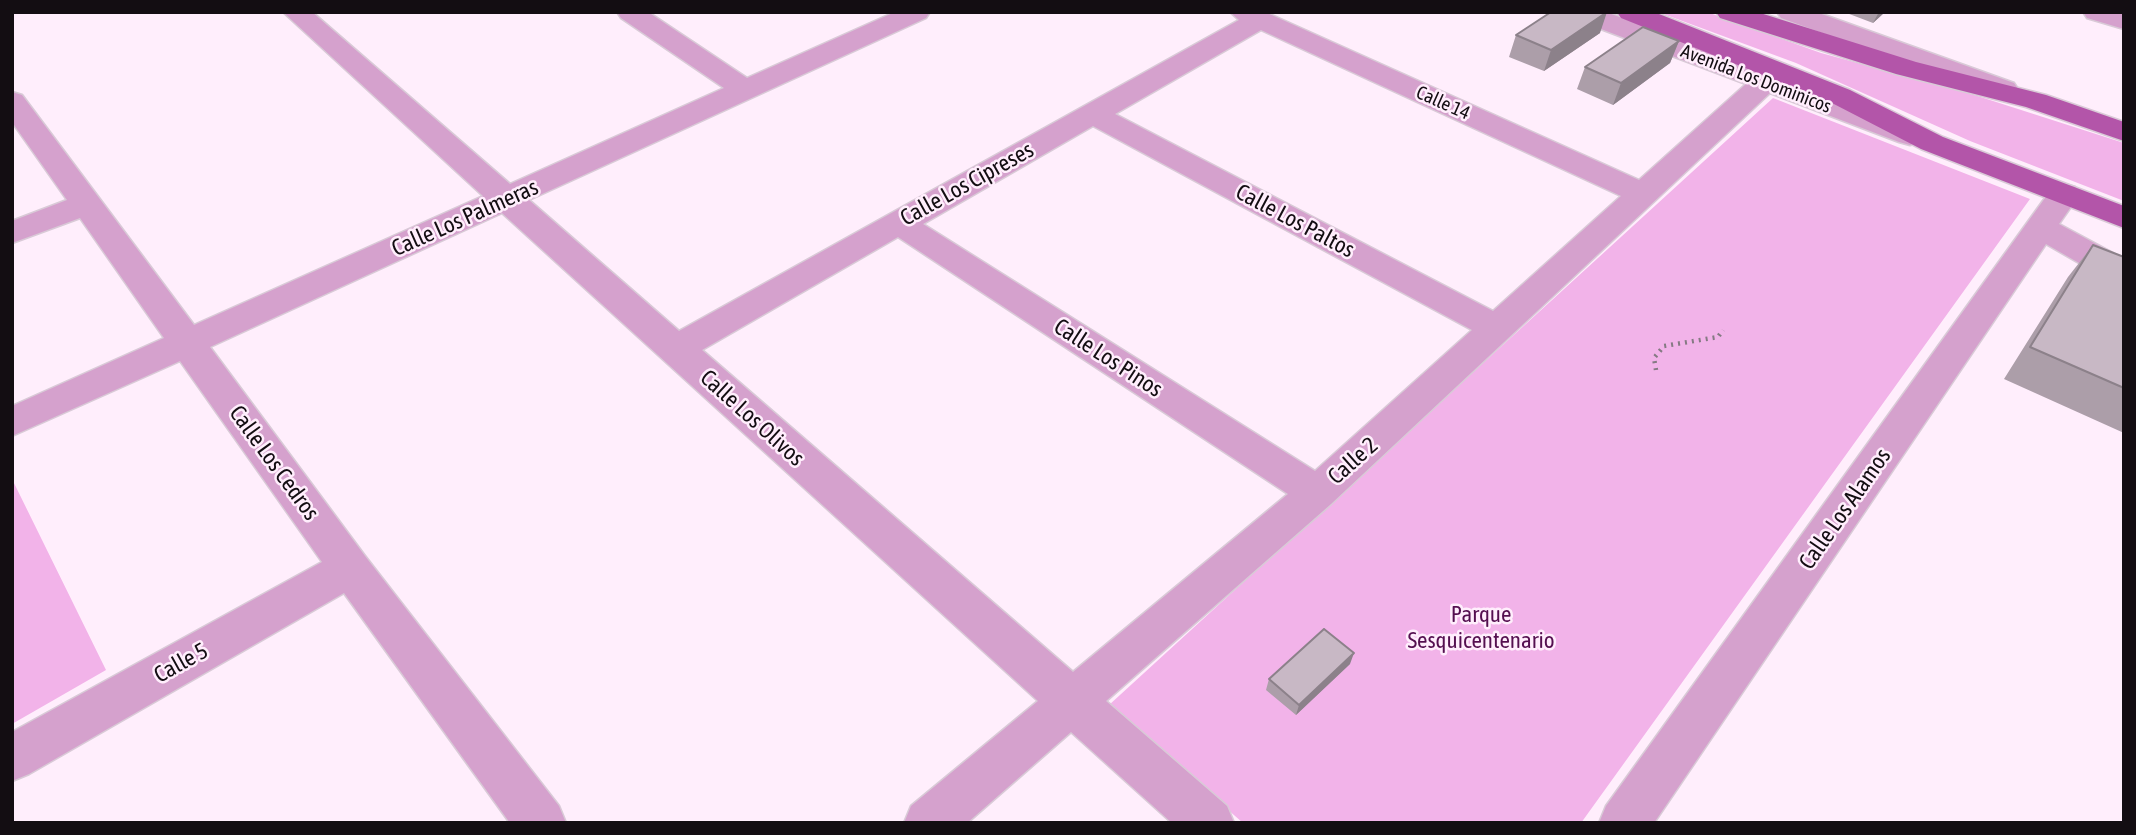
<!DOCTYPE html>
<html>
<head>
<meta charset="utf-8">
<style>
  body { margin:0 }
  #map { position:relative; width:2136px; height:835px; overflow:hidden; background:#ffeefc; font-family:"Asap Condensed",sans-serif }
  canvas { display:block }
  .frame { position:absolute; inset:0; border:14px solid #130d12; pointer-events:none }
</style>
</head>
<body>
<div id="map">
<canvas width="2136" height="835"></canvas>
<div class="frame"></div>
</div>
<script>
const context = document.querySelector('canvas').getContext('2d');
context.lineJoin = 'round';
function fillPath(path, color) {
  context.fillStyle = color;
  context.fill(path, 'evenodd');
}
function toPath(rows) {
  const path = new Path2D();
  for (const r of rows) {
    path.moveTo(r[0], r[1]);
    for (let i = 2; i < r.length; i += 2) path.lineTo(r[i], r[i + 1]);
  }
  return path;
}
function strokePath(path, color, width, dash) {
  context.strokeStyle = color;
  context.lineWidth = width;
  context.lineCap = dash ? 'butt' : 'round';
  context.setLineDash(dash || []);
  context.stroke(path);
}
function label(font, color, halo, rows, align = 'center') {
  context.font = font + ' "Asap Condensed",sans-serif';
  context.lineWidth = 5;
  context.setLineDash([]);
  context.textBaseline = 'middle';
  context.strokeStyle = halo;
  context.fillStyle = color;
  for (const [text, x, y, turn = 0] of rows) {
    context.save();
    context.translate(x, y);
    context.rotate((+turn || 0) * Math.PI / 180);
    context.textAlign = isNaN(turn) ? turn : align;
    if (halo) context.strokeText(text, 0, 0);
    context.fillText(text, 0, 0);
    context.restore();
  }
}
fillPath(toPath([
  [1658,12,1707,12,1821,53,1965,92,2124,143,2124,201,1970,141,1796,63],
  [1773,98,2030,199,1581,823,1243,823,1109,705],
  [12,479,106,670,12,724]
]), '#f2b3e9');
const minor = toPath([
  [283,12,312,12,510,184,724,88,621,18,617,12,648,12,747,78,895,12,930,12,926,18,529,200,679,331,1239,20,1230,12,1265,12,1639,180,1746,84,1572,18,1568,12,1606,12,1921,130,1925,136,1921,142,1910,145,1899,142,1770,93,1331,504,1106,701,1227,806,1234,823,1172,823,1071,732,967,823,904,823,911,806,1038,701,502,213,210,347,365,556,559,806,566,823,510,823,344,593,29,774,12,781,12,732,322,562,180,361,12,436,12,406,164,338,80,218,12,243,12,221,67,200,12,122,12,92,22,95,194,325,483,196,283,12],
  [1261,30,1621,196,1493,311,1115,114,1261,30],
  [1093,126,1472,330,1315,471,923,224,1093,126],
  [898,237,1288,494,1073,672,702,350,898,237],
  [1777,12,1816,12,2014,83,2018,89,2014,95,2004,98,1994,95,1781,18,1777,12],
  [2083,12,2124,12,2124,29,2087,18,2083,12],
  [2064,184,2075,187,2080,194,2059,224,2124,259,2124,285,2112,282,2046,244,1654,823,1599,823,1606,806,2053,187,2064,184]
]);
const major = toPath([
  [1617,12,1654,12,1850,90,1943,137,2124,206,2124,228,1921,149,1830,102,1621,18,1617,12],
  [1716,12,1757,12,1916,62,2046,95,2124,122,2124,141,2026,107,1896,74,1720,18,1716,12]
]);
strokePath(minor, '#d9cad7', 3);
strokePath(major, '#d9cad7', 3);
strokePath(toPath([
  [1656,370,1654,358,1664,346,1718,337,1723,330]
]), '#857a83', 4.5, [2, 5]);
fillPath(minor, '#d5a1cd');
fillPath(major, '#b355a9');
fillPath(toPath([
  [1844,12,1885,12,1873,23],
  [1600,33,1544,71,1509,57,1516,35],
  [1679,41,1670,63,1613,105,1577,89,1585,67],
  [2093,245,2124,257,2124,433,2004,379,2068,277],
  [1350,664,1296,715,1266,690,1269,679]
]), '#ac9ea9');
fillPath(toPath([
  [1607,12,1600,33,1544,71,1551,50],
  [1879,12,1885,12,1873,23],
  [1679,41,1670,63,1613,105,1621,83],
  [1354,653,1350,664,1296,715,1299,705]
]), '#8c818a');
const building = toPath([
  [1551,12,1607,12,1551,50,1516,35,1551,12],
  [1643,27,1679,41,1621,83,1585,67,1643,27],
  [2093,245,2124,257,2124,388,2030,347,2093,245],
  [1324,629,1354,653,1299,705,1269,679,1324,629]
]);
fillPath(building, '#c8b8c5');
strokePath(building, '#8c818a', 2);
label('19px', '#130d12', '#ffeefc', [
  ["Avenida Los Dominicos",1756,79,21],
  ["Calle 14",1443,103,24]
]);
label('23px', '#130d12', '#ffeefc', [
  ["Calle Los Cipreses",967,184,-29],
  ["Calle Los Palmeras",465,218,-24],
  ["Calle Los Paltos",1295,221,28],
  ["Calle Los Pinos",1108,358,33],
  ["Calle Los Olivos",752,418,42],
  ["Calle 2",1353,461,-42],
  ["Calle Los Cedros",274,463,54],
  ["Calle Los Alamos",1845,509,-55],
  ["Calle 5",181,663,-29]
]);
label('23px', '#550f50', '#ffeefc', [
  ["Parque",1481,615],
  ["Sesquicentenario",1481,641]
]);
</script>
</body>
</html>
